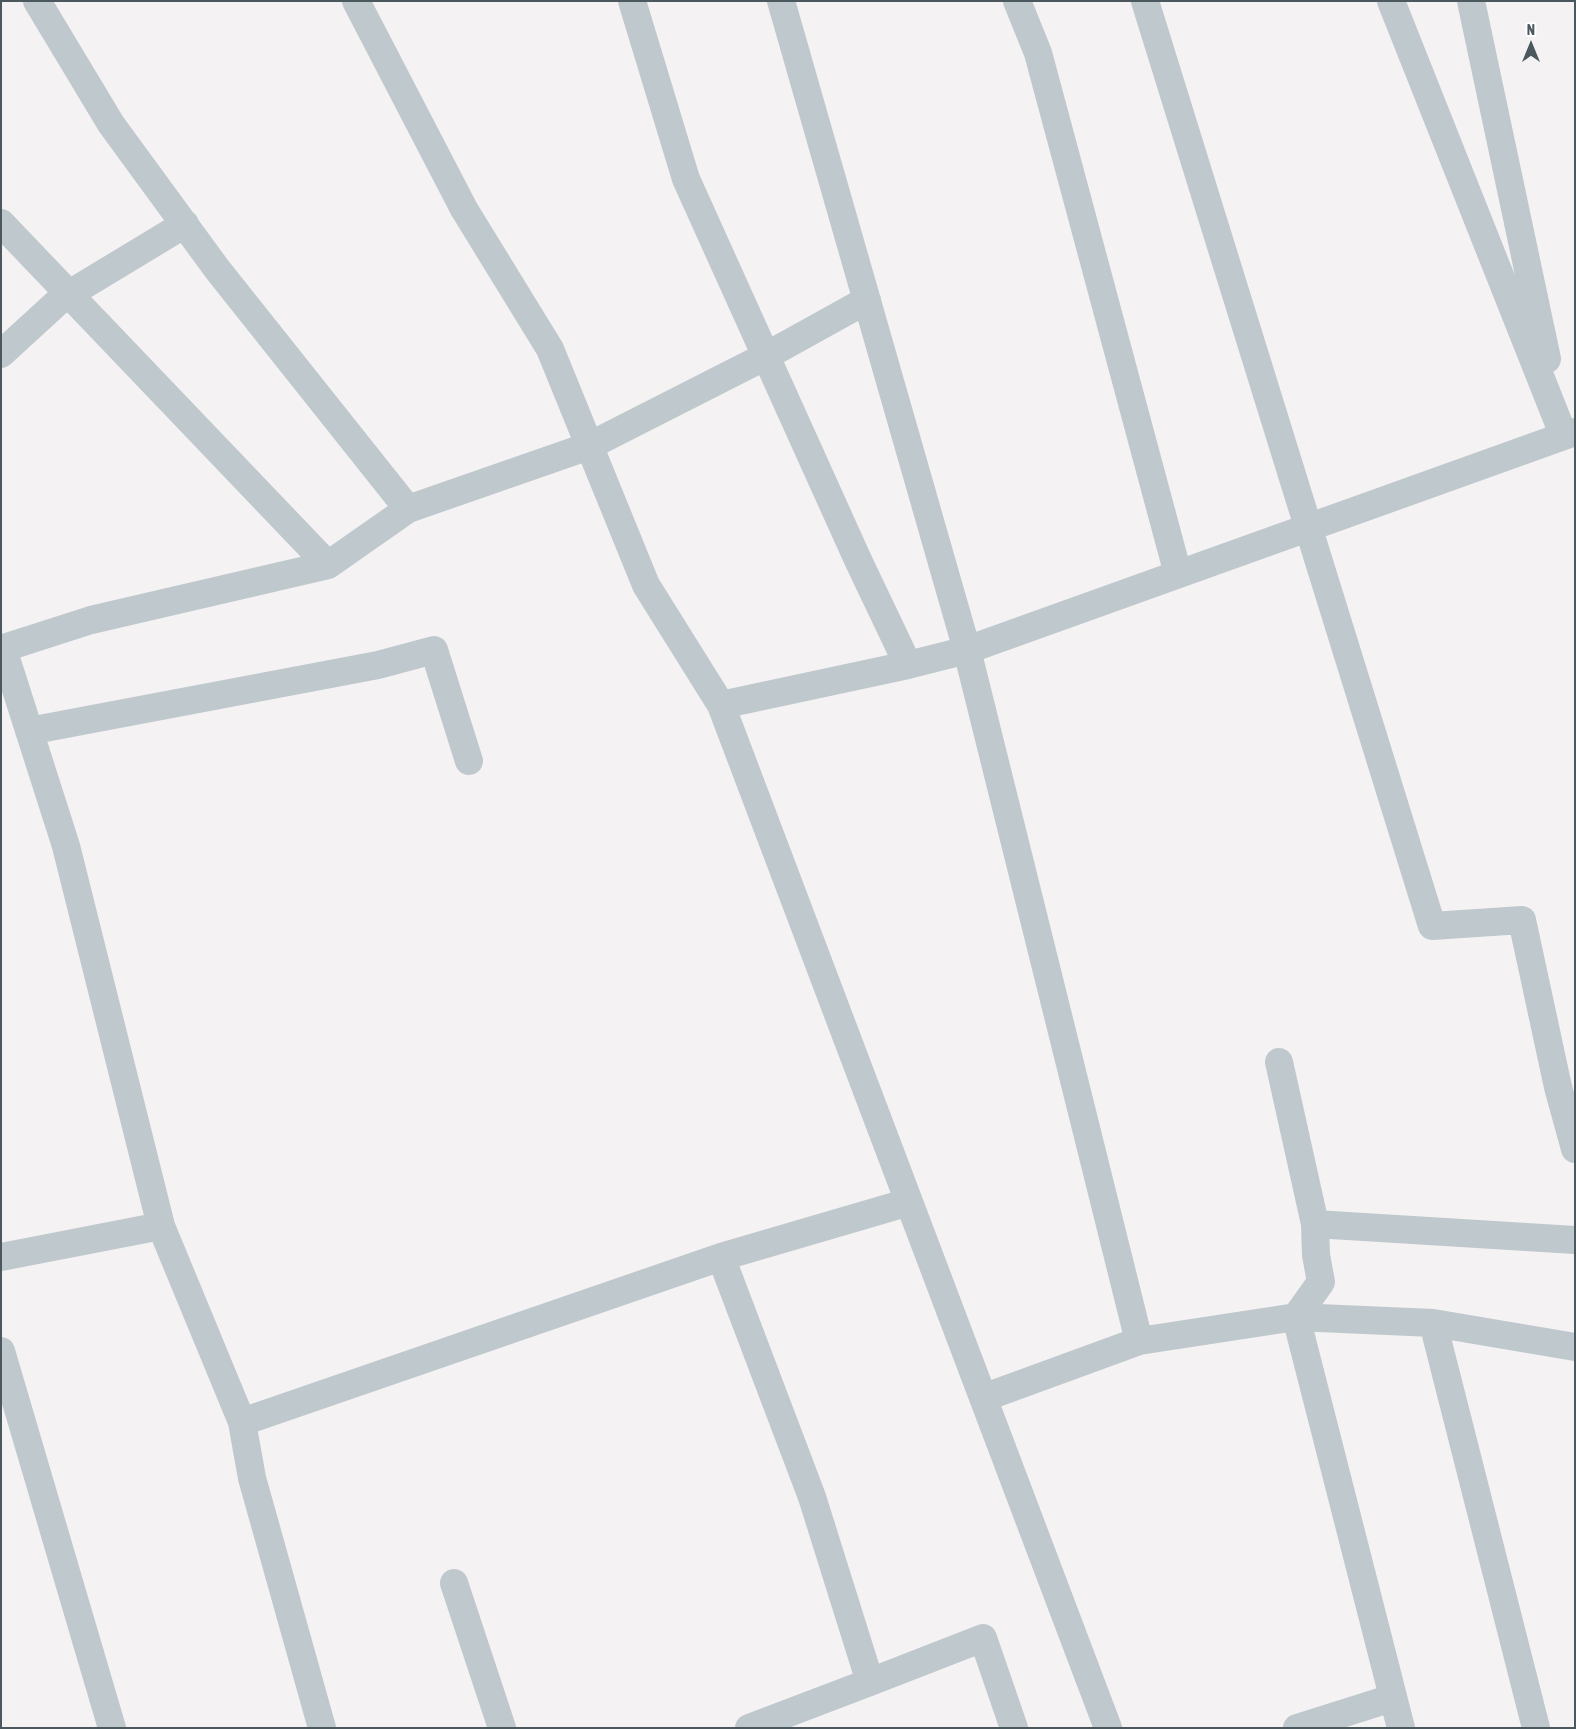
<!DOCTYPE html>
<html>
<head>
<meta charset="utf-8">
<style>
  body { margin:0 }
  #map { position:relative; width:1576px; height:1729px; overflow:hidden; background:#f4f2f2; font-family:"Asap Condensed",sans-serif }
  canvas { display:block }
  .frame { position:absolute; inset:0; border:2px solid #4b585e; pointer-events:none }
  .north { position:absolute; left:1506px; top:20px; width:50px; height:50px; -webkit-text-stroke:4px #fff; paint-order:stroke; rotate:0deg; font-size:14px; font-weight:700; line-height:20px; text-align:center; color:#4b585e }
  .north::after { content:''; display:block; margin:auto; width:18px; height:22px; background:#4b585e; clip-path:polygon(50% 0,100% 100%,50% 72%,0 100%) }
</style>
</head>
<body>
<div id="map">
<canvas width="1576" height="1729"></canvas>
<div class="frame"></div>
<div class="north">N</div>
</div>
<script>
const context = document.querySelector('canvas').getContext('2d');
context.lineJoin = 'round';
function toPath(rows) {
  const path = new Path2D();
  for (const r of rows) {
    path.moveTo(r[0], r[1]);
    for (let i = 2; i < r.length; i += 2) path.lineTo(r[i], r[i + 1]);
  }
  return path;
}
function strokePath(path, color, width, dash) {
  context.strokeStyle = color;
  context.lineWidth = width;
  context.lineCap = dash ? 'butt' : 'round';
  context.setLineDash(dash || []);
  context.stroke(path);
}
strokePath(toPath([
  [37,1,111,124,217,269,408,509,589,446,766,356,867,300],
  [356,1,464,209,550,349,646,585,721,705,908,665,858,560,686,179,632,1],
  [781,1,967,650,1139,1341],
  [1017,1,1038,53,1178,574],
  [1145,1,1432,926,1522,920,1558,1087,1575,1149],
  [1391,1,1563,434],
  [1471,1,1547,359],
  [1,223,328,565,408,509],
  [1,354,61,299,185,224],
  [1,649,91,620,328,565],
  [3,649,66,846,161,1226,242,1422,721,1257,812,1497,870,1682,749,1728],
  [908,665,967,650,1575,432],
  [721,705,1108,1728],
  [29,731,378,665,434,650,469,761],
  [1279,1062,1315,1224,1316,1255,1321,1282,1296,1317,1401,1728],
  [1315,1224,1575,1240],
  [1,1257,161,1226],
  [721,1257,909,1202],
  [1433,1323,1536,1728],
  [1,1351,112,1728],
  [983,1398,1139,1341,1296,1317,1433,1323,1575,1347],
  [242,1422,252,1478,322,1728],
  [454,1583,502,1728],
  [870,1682,983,1638,1014,1728],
  [1297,1728,1392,1698]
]), '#bfc8cd', 28);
</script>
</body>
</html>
